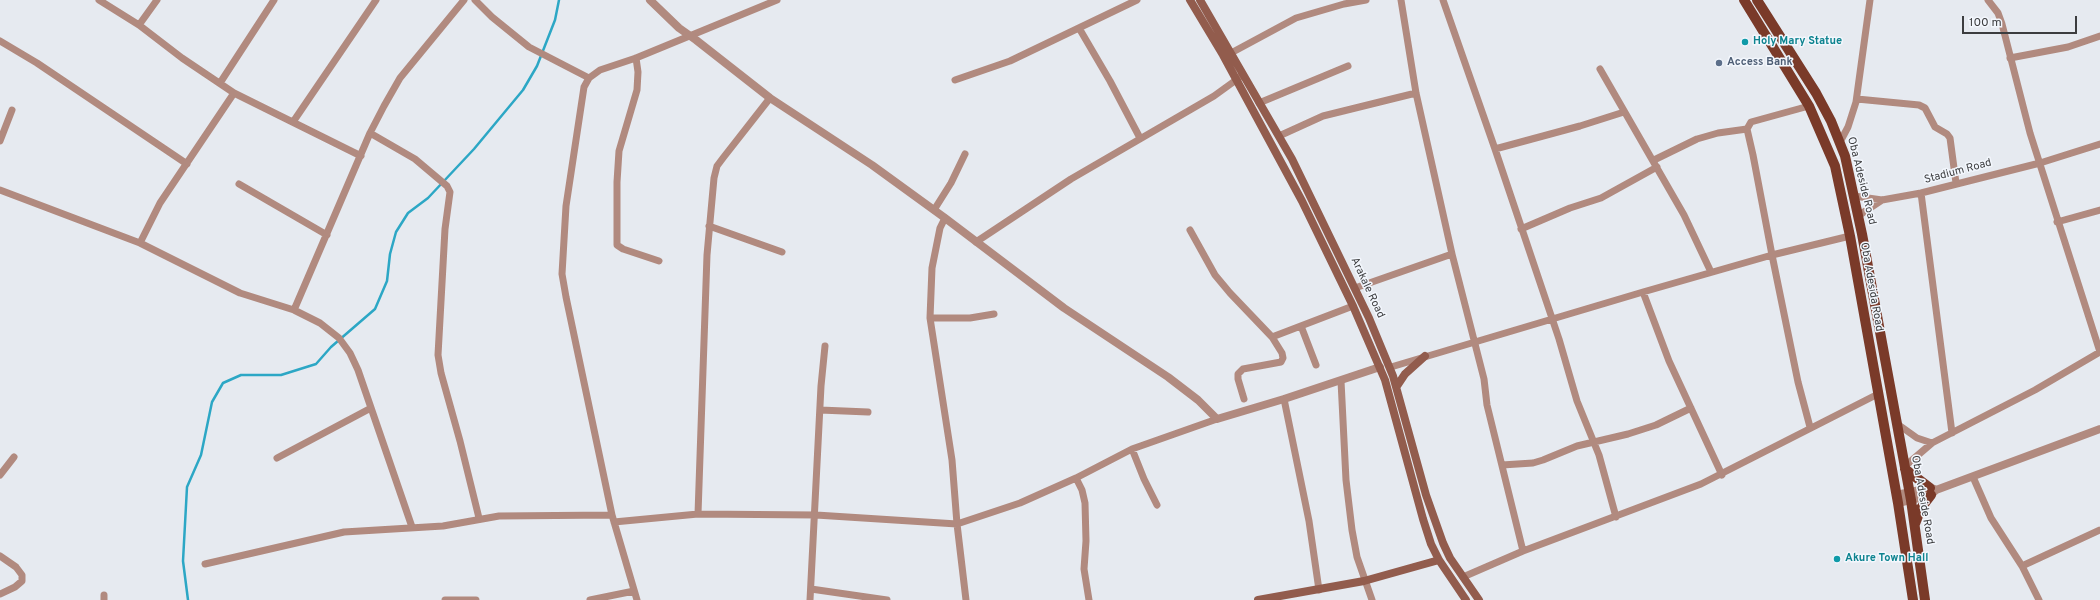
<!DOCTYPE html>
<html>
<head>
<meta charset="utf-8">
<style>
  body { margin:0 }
  #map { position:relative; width:2100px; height:600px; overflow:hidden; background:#e6eaf0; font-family:Overpass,sans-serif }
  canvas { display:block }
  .scale { position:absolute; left:1962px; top:16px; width:115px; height:18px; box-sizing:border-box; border:2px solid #3c3d3f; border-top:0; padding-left:5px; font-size:12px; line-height:14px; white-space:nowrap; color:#3c3d3f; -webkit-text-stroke:3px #f3f7fd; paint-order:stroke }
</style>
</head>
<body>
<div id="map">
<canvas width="2100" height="600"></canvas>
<div class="scale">100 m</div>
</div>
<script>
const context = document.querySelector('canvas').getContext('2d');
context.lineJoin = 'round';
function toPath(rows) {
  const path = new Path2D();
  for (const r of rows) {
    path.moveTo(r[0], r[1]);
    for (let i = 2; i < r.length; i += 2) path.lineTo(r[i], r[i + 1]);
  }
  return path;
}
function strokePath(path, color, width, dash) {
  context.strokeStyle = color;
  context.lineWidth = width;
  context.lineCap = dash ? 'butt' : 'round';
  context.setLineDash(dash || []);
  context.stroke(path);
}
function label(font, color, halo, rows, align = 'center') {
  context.font = font + ' Overpass,sans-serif';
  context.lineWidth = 3;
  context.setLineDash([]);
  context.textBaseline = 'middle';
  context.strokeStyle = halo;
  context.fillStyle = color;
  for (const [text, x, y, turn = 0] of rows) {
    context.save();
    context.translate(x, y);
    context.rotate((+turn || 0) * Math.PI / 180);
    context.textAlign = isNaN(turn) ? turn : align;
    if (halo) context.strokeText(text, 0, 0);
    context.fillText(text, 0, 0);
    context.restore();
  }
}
strokePath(toPath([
  [188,600,183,561,187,487,201,455,212,402,223,383,241,375,281,375,316,364,331,347,375,309,387,281,390,254,396,232,408,213,428,198,474,149,523,90,537,66,555,20,559,0]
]), '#2ca7c5', 2.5);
strokePath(toPath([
  [99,0,139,25,182,58,234,93,361,156],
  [475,0,492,17,529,47,589,78],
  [1401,0,1416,93,1452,254],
  [1443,0,1495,149,1559,339,1577,401,1599,455,1616,517],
  [1988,0,1998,13,2002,24,2030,133,2100,352],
  [139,25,157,0],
  [1079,28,1110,81,1140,138],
  [0,41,37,63,187,164],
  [1231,53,1296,18,1344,4,1366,0],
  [636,58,638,72,637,90,619,151,617,182,617,245,623,249,659,261],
  [2010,58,2068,47,2100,36],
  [1600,69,1684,215,1711,272],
  [955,80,1010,61,1137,0],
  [220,83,274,0],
  [1857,99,1919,105,1925,108,1935,127,1947,134,1950,138,1956,183],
  [1259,103,1348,66],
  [1809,106,1751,122,1747,129,1753,155,1772,255,1798,382,1810,427],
  [293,122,376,0],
  [370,133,415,159,447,186,450,192,445,229,438,355,441,373,460,441,479,518],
  [1279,136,1323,116,1416,93],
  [0,141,12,110],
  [1840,142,1848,127,1856,102,1870,0],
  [1495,149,1580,126,1624,112],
  [1654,160,1697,139,1718,133,1747,129],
  [239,184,327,235],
  [0,190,140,243,240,293,294,310,320,323,339,338,350,353,358,370,412,527],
  [1921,193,1952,433],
  [1854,196,1882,200,1921,193,2040,163,2100,144],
  [934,210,951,183,965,154],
  [1858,216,1882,200],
  [945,218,940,228,932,268,930,318,952,460,957,524,1020,503,1076,478,1132,449,1217,419],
  [2057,222,2100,210],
  [709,226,782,252],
  [1521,229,1570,208,1601,198,1657,167],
  [1190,230,1215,275,1230,293,1272,337,1353,306],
  [976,242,1071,179,1214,96,1243,75],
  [140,243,160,203,234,93],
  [1355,288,1452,254,1484,379,1487,405,1523,551],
  [1643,292,1669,361,1722,475],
  [294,310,370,133,384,106,400,78,464,0],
  [930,318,970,318,994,314],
  [1301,326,1316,365],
  [1391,367,1643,292,1772,255,1850,236],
  [1341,381,1346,480,1352,530,1357,557,1372,600],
  [1244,399,1238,379,1238,374,1243,369,1281,362,1283,358,1282,353,1272,337],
  [1284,399,1309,521,1319,590],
  [820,410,868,412],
  [1896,423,1917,438,1932,443],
  [1132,449,1144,479,1157,505],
  [277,458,371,408],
  [1502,465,1533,463,1543,460,1577,446,1628,434,1656,425,1691,408],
  [1904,467,1932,443,2035,390,2100,352],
  [0,475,14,457],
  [1973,477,1991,518,2022,566,2039,600],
  [1076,478,1082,490,1085,503,1086,541,1084,569,1089,600],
  [698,514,707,255,714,178,717,166,723,158,770,98],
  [614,522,698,514,816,515,957,524,966,600],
  [0,556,16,567,22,575,22,581,15,587,0,594],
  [205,564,344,532,443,526,499,516,612,515],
  [2022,566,2100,530],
  [1463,577,1523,551,1701,484,1878,394],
  [811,589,887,600],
  [104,600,104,595],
  [445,600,476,600],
  [590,600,634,591],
  [637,600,612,515,566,297,562,274,566,206,584,87,589,78,600,70,636,58,777,0],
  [810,600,821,386,825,346]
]), '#b18a7f', 7);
strokePath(toPath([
  [650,0,679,28,696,40,770,98,872,165,945,218,1064,308,1168,377,1198,400,1217,419,1284,399,1380,367],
  [1896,495,1930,488,1934,489],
  [1898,503,1931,495,1936,490,2100,429]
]), '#b18a7f', 8);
strokePath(toPath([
  [1190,0,1223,55,1302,201,1353,306,1385,380,1423,519,1431,544,1439,560,1466,600],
  [1200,0,1292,159,1369,318,1393,376,1426,495,1443,543,1450,558,1479,600],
  [1397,386,1405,374,1425,356],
  [1258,600,1364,581,1439,560]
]), '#925c4d', 8);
strokePath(toPath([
  [1744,0,1809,106,1835,166,1850,236,1898,503,1913,600],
  [1757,0,1816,93,1831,121,1845,156,1862,234,1911,500,1925,600],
  [1905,469,1930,488],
  [1915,524,1921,508,1931,495]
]), '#7a3a29', 10);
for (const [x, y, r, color] of [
  [1745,42,4,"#0f9aa8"],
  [1719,63,4,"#5c6f8a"],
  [1837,559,4,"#0f9aa8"]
]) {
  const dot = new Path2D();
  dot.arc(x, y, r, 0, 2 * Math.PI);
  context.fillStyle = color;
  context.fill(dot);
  strokePath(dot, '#f3f7fd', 1.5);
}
label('bold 11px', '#0d838f', '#f3f7fd', [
  ["Holy Mary Statue",1753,42],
  ["Akure Town Hall",1845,559]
], 'left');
label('bold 11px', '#4e5e75', '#f3f7fd', [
  ["Access Bank",1727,63]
], 'left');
label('11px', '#3c3d3f', '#f3f7fd', [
  ["Stadium Road",1958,172,-15],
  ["Oba Adeside Road",1861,181,76],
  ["Oba Adesida Road",1871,287,80],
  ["Arakale Road",1367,288,65],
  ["Oba Adeside Road",1922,500,80]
]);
</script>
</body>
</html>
